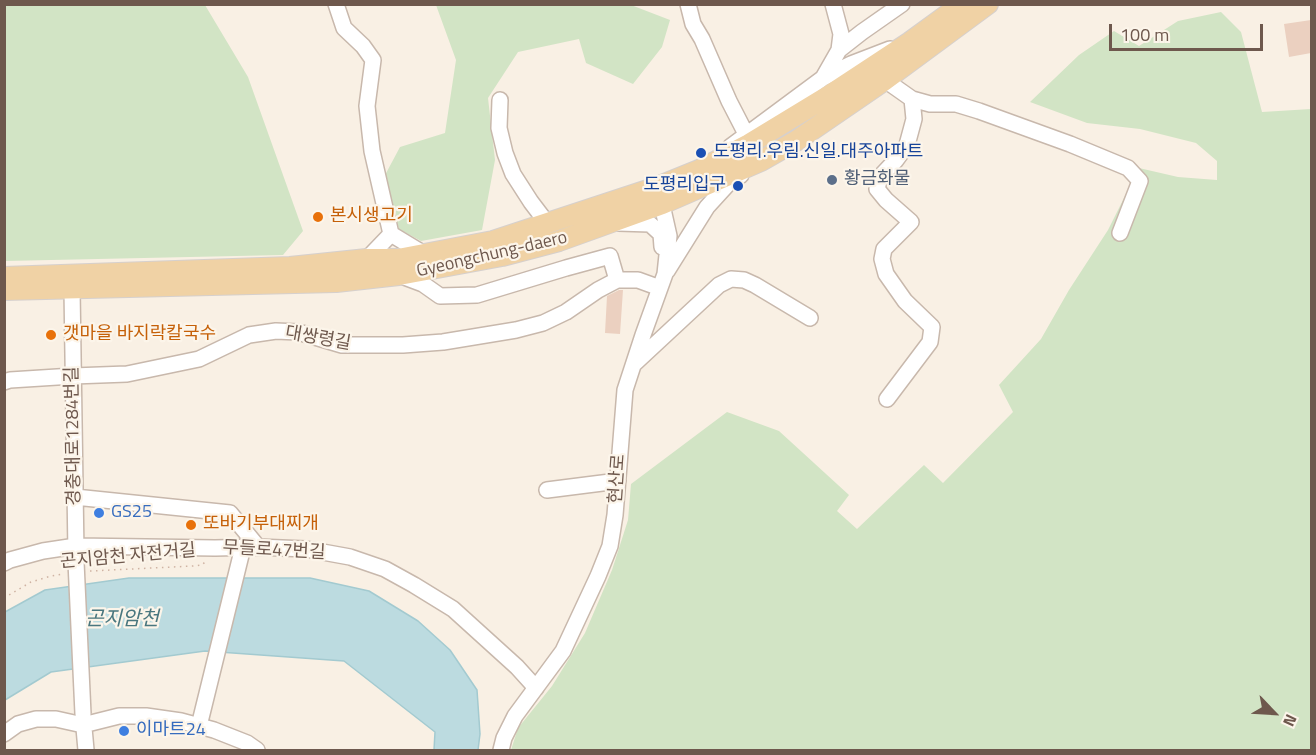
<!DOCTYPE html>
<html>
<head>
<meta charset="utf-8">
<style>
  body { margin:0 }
  #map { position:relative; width:1316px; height:755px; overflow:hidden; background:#f9f0e4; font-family:"Titillium Web",sans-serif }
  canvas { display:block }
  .frame { position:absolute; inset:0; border:6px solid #6e584d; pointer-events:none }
  .north { position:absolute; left:1244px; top:683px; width:60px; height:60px; -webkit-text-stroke:4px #fcf5ea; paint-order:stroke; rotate:115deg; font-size:16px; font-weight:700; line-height:24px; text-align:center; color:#6e584d }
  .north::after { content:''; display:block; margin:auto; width:21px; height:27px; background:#6e584d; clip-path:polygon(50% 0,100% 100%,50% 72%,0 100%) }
  .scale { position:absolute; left:1109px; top:24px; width:154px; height:27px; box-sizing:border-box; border:3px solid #6e584d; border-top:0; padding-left:8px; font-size:18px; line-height:21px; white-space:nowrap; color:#6e584d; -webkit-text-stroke:4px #fcf5ea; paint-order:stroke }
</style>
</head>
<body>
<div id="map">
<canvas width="1316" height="755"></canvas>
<div class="frame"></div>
<div class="north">N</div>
<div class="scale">100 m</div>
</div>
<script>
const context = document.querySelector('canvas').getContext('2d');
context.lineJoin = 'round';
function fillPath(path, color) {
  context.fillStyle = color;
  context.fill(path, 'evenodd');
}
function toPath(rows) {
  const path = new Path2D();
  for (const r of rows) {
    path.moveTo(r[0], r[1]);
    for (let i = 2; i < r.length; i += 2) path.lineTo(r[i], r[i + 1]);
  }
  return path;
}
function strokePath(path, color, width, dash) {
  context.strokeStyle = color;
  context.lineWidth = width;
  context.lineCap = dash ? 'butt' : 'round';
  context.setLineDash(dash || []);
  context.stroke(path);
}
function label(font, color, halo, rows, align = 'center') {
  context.font = font + ' "Titillium Web","Noto Sans KR",sans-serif';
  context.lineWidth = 4.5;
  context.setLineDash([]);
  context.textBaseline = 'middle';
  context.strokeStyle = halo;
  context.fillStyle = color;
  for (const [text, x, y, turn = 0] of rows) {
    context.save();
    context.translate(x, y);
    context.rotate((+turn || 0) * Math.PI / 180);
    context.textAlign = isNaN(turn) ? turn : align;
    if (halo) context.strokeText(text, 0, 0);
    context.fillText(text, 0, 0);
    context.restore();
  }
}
fillPath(toPath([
  [4,5,205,5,248,77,303,231,283,255,5,261],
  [436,5,631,5,670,20,662,47,633,84,586,63,579,39,518,52,488,98,495,160,482,230,421,241,399,229,384,177,400,147,445,133,456,60],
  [1221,12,1241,32,1262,112,1311,109,1311,750,511,750,518,728,552,686,585,633,612,570,628,520,631,484,727,412,779,431,849,495,837,511,857,529,924,465,943,483,1013,412,999,385,1041,339,1069,290,1108,230,1139,168,1178,177,1217,180,1217,161,1196,143,1140,129,1087,123,1030,102,1079,55,1114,31,1139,46,1178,21]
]), '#d2e4c5');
const water = toPath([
  [129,578,310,578,369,591,418,621,450,650,477,690,480,734,478,750,434,750,435,732,344,661,205,651,51,672,5,700,5,612,45,590,129,578]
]);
fillPath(water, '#bcdbe0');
strokePath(water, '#a3cad0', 1.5);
fillPath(toPath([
  [1311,20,1311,53,1289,57,1284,24],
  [619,290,623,290,620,334,605,333,607,296]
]), '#ebd0c0');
const minor = toPath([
  [336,4,344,28,363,46,373,60,367,106,372,151,391,234,424,254],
  [688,4,693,24,702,39,729,101,746,134],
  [839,50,862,32,902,4],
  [823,78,839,50,841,34,833,4],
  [885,80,912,99,930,104,956,104,979,111,1070,144,1128,168,1140,181,1120,233],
  [500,100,499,128,505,153,513,174,531,202,547,223],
  [730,147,823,78,851,64,890,49],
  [618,223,650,224,661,234,662,247],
  [367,259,391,234],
  [667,271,707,207,728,184,741,175],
  [399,275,423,284,440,296,477,295,566,268,610,256,617,280],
  [73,278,72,289,76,554],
  [634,364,719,285,731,279,744,280,755,285,810,318],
  [4,382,10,380,73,376,127,374,199,359,249,335,276,331,298,332,342,345,403,345,443,342,516,330,543,323,566,312,598,290,617,280,638,280,660,288],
  [887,399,930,342,932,327,905,301,886,274,882,259,884,249,911,222,886,200,877,189,880,177,896,160,907,145,914,119,912,99],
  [547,490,618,481],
  [75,497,230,513,258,547],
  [4,563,10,560,43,551,76,546,215,548,258,547,306,549,350,557,385,569,414,585,453,609,517,667,536,688],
  [83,717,86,750],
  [199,726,243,547],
  [4,734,18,724,36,719,56,719,83,725,119,716,146,716,181,721,214,730,247,743,257,750],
  [501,750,504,738,515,716,563,651,598,576,610,546,615,515,625,390,643,335,665,274,669,236,660,196]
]);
const major = toPath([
  [4,277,290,267,367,259,398,259,493,241,657,187,699,170,749,144,828,96,910,42,962,4],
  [4,290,336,282,399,275,502,256,559,241,662,204,761,161,796,141,885,80,988,4]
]);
strokePath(minor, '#c8b8ac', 18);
strokePath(major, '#d6d0cd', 22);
strokePath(toPath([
  [90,571,193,566,202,565,206,561],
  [4,598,31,582,51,576,64,574]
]), '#cfb3a3', 1.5, [1.5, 4.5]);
strokePath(minor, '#fff', 15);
strokePath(major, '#f0d2a5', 20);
const minorBridge = toPath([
  [76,562,83,714]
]);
strokePath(minorBridge, '#c8b8ac', 18, []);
strokePath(minorBridge, '#fff', 15);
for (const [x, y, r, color] of [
  [701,153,6,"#1a4fb4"],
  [832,180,6,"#5c6f8a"],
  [738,186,6,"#1a4fb4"],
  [318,217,6,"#e8710a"],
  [51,335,6,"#e8710a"],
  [99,513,6,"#3f7fe0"],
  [191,525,6,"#e8710a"],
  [124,731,6,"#3f7fe0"]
]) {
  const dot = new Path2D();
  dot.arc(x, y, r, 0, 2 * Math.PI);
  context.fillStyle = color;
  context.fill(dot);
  strokePath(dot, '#fcf5ea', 2);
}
label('18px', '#164399', '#fcf5ea', [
  ["도평리.우림.신일.대주아파트",713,153],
  ["도평리입구",726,186,"right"]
], 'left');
label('18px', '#4e5e75', '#fcf5ea', [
  ["황금화물",844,180]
], 'left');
label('18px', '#c56008', '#fcf5ea', [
  ["본시생고기",330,217],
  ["갯마을 바지락칼국수",63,335],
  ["또바기부대찌개",203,525]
], 'left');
label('18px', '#6e584d', '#fcf5ea', [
  ["Gyeongchung-daero",492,255,-13],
  ["대쌍령길",318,339,10],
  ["경충대로1284번길",74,436,-91],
  ["현산로",618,479,-86],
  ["무들로47번길",274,551,3],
  ["곤지암천 자전거길",128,557,-5]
]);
label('18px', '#366cbe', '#fcf5ea', [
  ["GS25",111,513],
  ["이마트24",136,731]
], 'left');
label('italic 20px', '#4a777f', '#fcf5ea', [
  ["곤지암천",122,620]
]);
</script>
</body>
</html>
